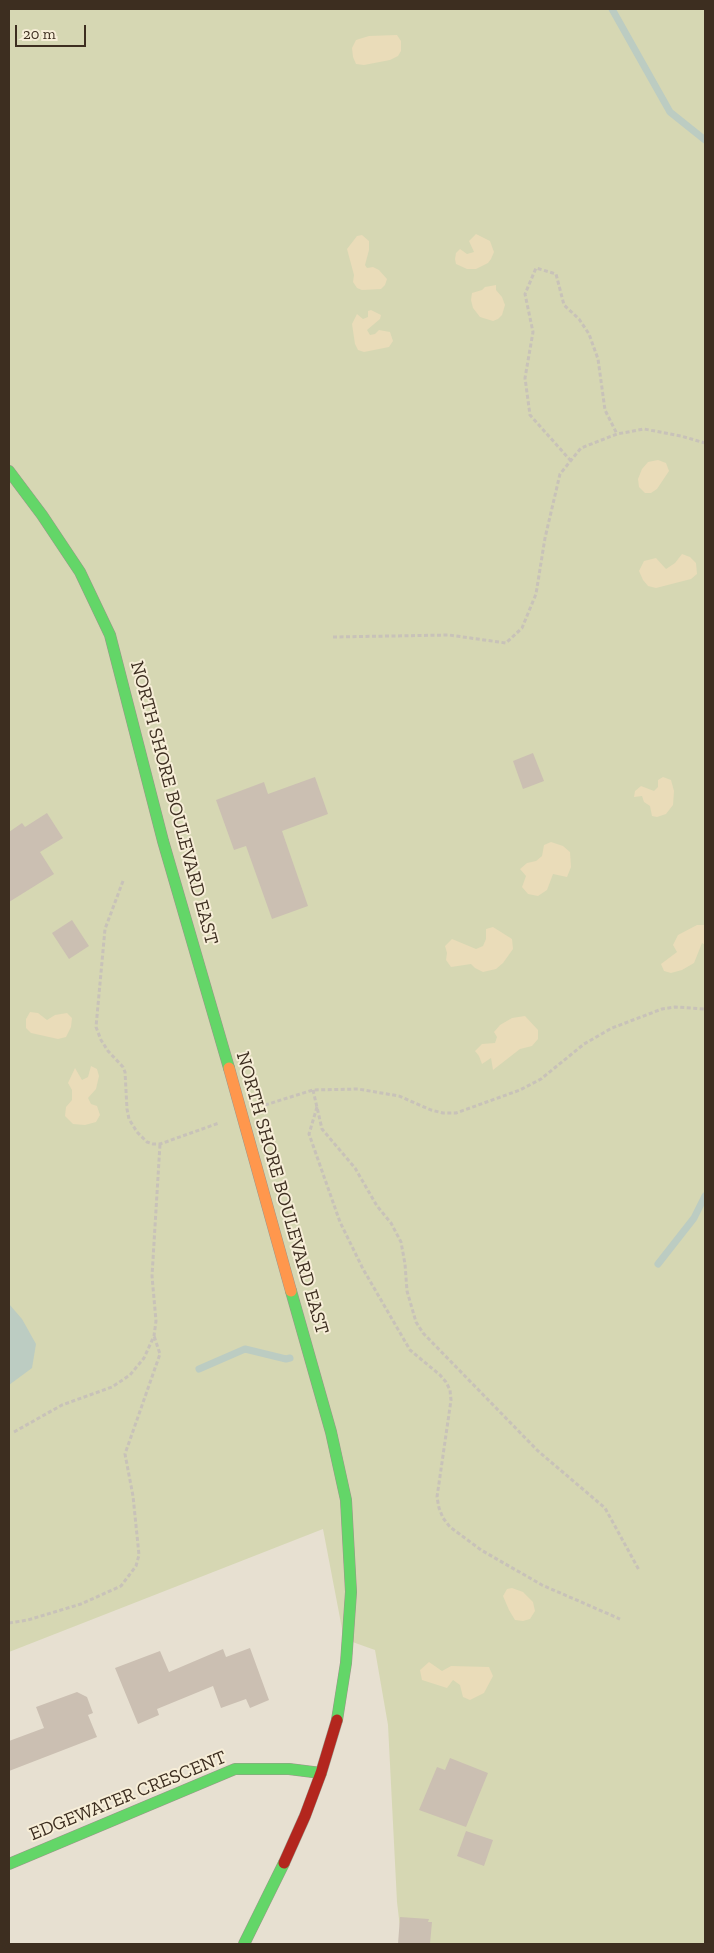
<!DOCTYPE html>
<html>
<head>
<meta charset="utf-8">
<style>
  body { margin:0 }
  #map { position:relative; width:714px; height:1953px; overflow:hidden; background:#e7e0d1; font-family:"Zilla Slab",serif }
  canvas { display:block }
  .frame { position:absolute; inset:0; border:10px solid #3d2e20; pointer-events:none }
  .scale { position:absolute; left:15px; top:25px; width:71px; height:22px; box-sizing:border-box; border:2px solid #3d2e20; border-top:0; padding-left:6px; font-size:15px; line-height:18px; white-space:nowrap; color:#3d2e20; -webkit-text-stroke:4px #f7eed8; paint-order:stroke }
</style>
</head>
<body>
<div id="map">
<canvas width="714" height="1953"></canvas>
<div class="frame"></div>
<div class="scale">20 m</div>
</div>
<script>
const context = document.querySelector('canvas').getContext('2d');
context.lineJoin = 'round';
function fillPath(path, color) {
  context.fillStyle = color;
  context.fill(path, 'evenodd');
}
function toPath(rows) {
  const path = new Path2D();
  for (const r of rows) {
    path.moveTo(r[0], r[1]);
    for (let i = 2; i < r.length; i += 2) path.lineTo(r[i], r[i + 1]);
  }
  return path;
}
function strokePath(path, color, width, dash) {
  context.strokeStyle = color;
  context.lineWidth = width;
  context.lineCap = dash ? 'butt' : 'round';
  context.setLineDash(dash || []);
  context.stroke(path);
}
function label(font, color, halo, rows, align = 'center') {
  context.font = font + ' "Zilla Slab",serif';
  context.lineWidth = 4;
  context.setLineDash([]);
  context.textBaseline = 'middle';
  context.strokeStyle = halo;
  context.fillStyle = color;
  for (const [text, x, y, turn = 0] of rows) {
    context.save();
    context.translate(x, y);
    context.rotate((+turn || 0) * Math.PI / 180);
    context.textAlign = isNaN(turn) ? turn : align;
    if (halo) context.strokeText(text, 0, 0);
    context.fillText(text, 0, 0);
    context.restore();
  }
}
fillPath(toPath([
  [9,9,705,9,705,1944,402,1944,397,1902,388,1725,375,1650,344,1639,323,1529,9,1652]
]), '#d6d7b3');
fillPath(toPath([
  [397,35,401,41,401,51,398,56,390,60,364,65,356,64,353,57,352,48,356,40,369,36],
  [476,234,490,241,494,252,491,259,488,263,476,269,467,269,456,264,455,259,456,253,460,249,467,254,474,252,469,241],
  [362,235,369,241,369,250,365,265,367,268,373,267,379,270,387,279,385,285,381,289,362,290,357,288,353,282,354,275,347,249,357,236],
  [496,285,496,290,502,297,505,305,502,315,498,319,493,321,480,317,473,308,471,300,472,293,482,290,485,287],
  [371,310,381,315,380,319,367,330,370,335,375,334,379,330,390,332,393,341,389,347,364,352,358,350,355,344,352,324,357,314,363,319,368,317,368,311],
  [658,460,666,463,669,471,657,489,651,493,645,493,639,487,638,479,642,469,648,462],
  [682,554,690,557,696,563,697,574,691,579,656,588,648,586,643,580,639,571,644,561,656,558,666,569,675,563],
  [663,777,671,780,674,791,673,805,666,814,657,817,652,816,650,806,644,802,642,796,634,797,635,791,641,786,654,791,658,787,658,780],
  [551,842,563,846,570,852,571,867,567,877,553,874,547,890,538,896,528,894,522,887,526,876,520,869,527,863,536,861,542,856,544,845],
  [697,925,705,925,705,945,702,943,694,963,682,970,671,973,664,971,661,964,677,952,673,945,678,935],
  [493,927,512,939,513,949,503,963,496,969,483,972,475,968,471,964,451,967,446,960,447,953,445,946,452,939,476,949,483,946,486,939,486,929],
  [30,1012,38,1013,47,1020,55,1015,67,1013,72,1018,71,1027,66,1037,58,1039,31,1033,26,1028,26,1019],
  [525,1016,538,1030,538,1039,532,1046,520,1049,493,1070,491,1058,482,1064,479,1056,475,1051,482,1044,495,1043,497,1037,494,1032,500,1025,512,1018],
  [91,1066,97,1069,99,1076,96,1089,88,1098,91,1104,97,1106,100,1115,96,1122,85,1125,73,1124,65,1116,66,1107,72,1100,72,1090,68,1083,75,1068,82,1080,88,1077],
  [512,1588,523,1592,533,1602,535,1611,530,1619,523,1621,515,1620,509,1610,503,1596,507,1589],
  [429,1662,442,1671,451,1666,489,1667,493,1676,484,1693,470,1700,463,1697,460,1685,453,1680,447,1688,422,1680,420,1670]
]), '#eadcb9');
fillPath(toPath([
  [9,1304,22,1319,36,1344,32,1368,9,1385]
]), '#bcccc2');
strokePath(toPath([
  [612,9,670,112,705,140],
  [658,1264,694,1218,705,1196],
  [199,1369,245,1349,286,1359,290,1358]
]), '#bcccc2', 7);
fillPath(toPath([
  [533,753,544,781,523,789,513,761],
  [315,777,328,814,282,831,308,906,272,919,246,846,234,850,216,800,264,782,268,794],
  [47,813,63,838,40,852,54,874,9,902,9,832,22,823,25,827],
  [72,920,89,946,69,959,52,933],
  [250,1648,269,1700,250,1708,246,1699,221,1708,213,1686,157,1709,159,1715,138,1724,115,1668,160,1651,169,1672,223,1649,226,1657],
  [77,1692,87,1697,93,1713,88,1715,97,1737,9,1771,9,1741,44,1728,36,1707],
  [450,1758,488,1773,466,1827,419,1810,437,1767,445,1770],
  [466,1831,493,1840,484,1866,457,1856],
  [400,1917,429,1919,428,1922,432,1922,430,1944,398,1944]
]), '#cbbfb2');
const fast = toPath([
  [9,471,42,515,80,572,110,635,163,841,229,1068],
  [291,1291,331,1432,346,1500,351,1592,346,1663,337,1720],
  [9,1864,235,1769,289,1769,321,1773],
  [244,1944,284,1863]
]);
const slow = toPath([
  [229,1068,291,1291]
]);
const jam = toPath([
  [284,1863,305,1816,321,1773,337,1720]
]);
strokePath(fast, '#9c958a', 12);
strokePath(slow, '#9c958a', 12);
strokePath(jam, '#9c958a', 12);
strokePath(toPath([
  [571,461,530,415,525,378,533,332,525,294,536,268,556,274,564,305,579,319,589,334,598,359,605,410,617,434],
  [333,637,449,635,506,643,522,628,536,594,545,538,560,474,581,448,617,434,644,429,681,436,705,443],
  [123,881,105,929,96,1027,101,1040,108,1051,123,1067,125,1072,127,1109,129,1119,137,1132,147,1142,153,1144,160,1144,219,1123],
  [313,1090,322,1129,355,1168,377,1206,391,1223,401,1242,405,1264,407,1291,416,1322,423,1333,538,1451,605,1508,639,1570],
  [265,1105,313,1090,358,1089,399,1096,431,1110,443,1113,456,1113,520,1090,541,1079,584,1044,612,1028,662,1009,675,1007,705,1009],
  [317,1107,309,1134,340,1222,363,1269,410,1350,440,1375,446,1382,450,1390,451,1400,437,1497,439,1508,443,1518,450,1527,481,1550,542,1585,620,1619],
  [14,1432,62,1405,112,1387,130,1375,144,1358,154,1336,156,1321,152,1276,160,1144],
  [9,1623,28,1620,81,1604,121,1586,136,1566,139,1555,133,1496,125,1454,160,1354,154,1336]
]), '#c8c2b9', 3, [4, 2.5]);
strokePath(fast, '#63d668', 11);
strokePath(slow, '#ff974d', 11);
strokePath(jam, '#b3261e', 11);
label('19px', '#3d2e20', '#f7eed8', [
  ["NORTH SHORE BOULEVARD EAST",174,803,75],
  ["NORTH SHORE BOULEVARD EAST",282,1193,74],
  ["EDGEWATER CRESCENT",128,1796,-22]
]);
</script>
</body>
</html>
